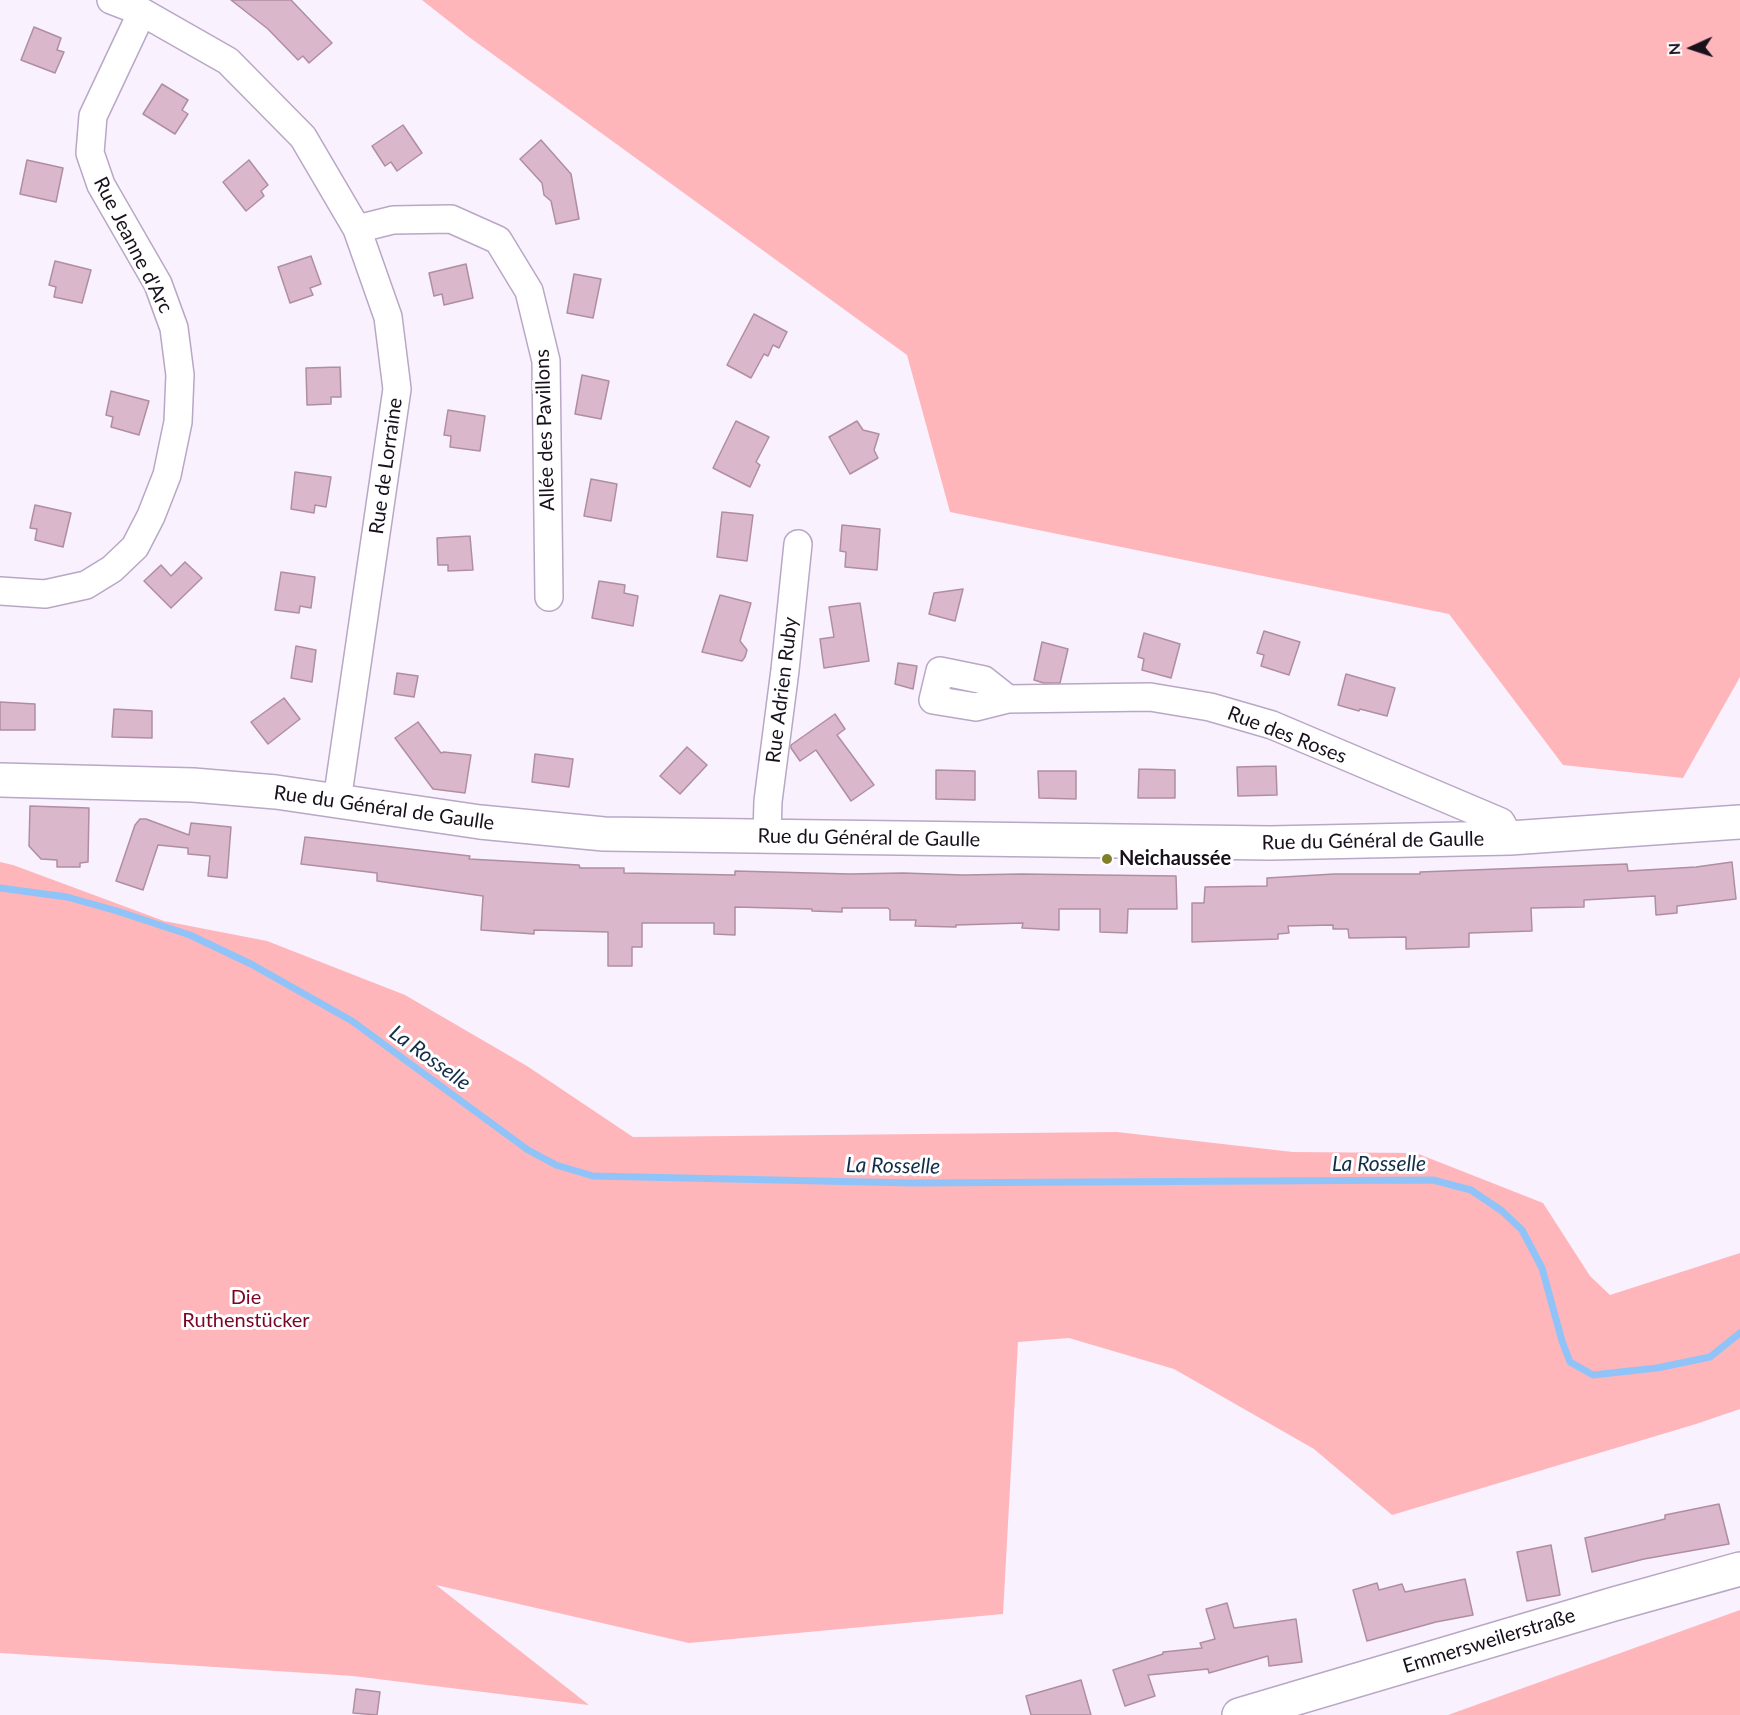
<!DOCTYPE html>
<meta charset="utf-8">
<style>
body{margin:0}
#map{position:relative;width:1740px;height:1715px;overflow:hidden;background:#f9f1fe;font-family:Lato,sans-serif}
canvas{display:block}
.north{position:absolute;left:1662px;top:18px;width:60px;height:60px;-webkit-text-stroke:4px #fff;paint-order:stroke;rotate:267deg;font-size:16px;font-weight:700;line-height:24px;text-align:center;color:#18111c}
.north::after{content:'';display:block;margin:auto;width:21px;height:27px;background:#18111c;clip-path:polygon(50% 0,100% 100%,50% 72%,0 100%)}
</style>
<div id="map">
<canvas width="1740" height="1715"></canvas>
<div class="north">N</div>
</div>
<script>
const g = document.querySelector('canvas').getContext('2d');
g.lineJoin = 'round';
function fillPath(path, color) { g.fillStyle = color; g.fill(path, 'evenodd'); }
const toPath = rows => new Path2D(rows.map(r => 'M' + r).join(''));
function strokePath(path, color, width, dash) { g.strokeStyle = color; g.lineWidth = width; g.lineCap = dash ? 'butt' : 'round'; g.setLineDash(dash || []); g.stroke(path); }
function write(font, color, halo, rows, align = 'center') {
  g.font = font + ' Lato,sans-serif'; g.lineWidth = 6; g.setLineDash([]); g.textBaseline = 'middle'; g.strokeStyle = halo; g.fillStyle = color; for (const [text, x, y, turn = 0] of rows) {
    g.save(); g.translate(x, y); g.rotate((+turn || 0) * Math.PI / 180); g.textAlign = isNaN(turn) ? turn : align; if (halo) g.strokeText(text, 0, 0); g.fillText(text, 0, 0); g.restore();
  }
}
fillPath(toPath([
 [422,0,1740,0,1740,677,1683,778,1563,765,1449,614,950,512,907,355,469,37],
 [0,862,13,865,164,921,267,941,405,995,527,1066,633,1137,1117,1132,1293,1152,1416,1153,1543,1203,1590,1276,1610,1295,1740,1253,1740,1409,1696,1424,1392,1515,1314,1449,1174,1369,1069,1338,1018,1342,1003,1614,689,1643,436,1585,589,1705,353,1676,0,1653],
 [1740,1610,1740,1715,1448,1715]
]), '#feb6bb');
strokePath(toPath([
 [0,888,67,897,117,911,190,935,251,964,352,1021,528,1150,556,1165,593,1176,912,1183,1433,1180,1471,1190,1502,1211,1522,1230,1542,1268,1562,1341,1570,1362,1593,1375,1657,1368,1710,1357,1740,1333]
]), '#90c4f8', 7);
const building = toPath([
 [231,0,291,0,332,43,309,63,303,56,298,60,268,29,231,0],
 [34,27,61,38,57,50,64,52,55,73,21,60,34,27],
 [162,84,188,100,182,110,188,114,175,134,143,114,162,84],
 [403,125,422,153,397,171,391,162,385,166,372,146,403,125],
 [541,140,571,174,579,219,556,224,551,201,544,195,542,183,520,159,541,140],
 [27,160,63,168,56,202,20,194,27,160],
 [249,160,268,185,261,191,264,196,246,211,223,182,249,160],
 [311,256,321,284,310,288,313,295,290,303,278,267,311,256],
 [55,261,91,270,82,303,54,297,56,287,49,285,55,261],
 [466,264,473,298,444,305,442,294,434,296,429,273,466,264],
 [574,274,601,279,593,318,567,313,574,274],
 [754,314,787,332,779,348,773,345,768,356,764,354,751,378,727,365,754,314],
 [340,367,341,397,331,397,331,404,307,405,306,368,340,367],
 [582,375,609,381,601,419,575,414,582,375],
 [111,391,149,401,139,435,111,427,113,417,106,415,111,391],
 [448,410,485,416,480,451,450,447,451,436,444,435,448,410],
 [736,421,769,437,756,462,760,465,750,487,713,468,736,421],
 [857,421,863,430,879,434,874,450,878,458,850,474,829,437,857,421],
 [295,472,331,477,326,507,315,505,314,513,291,509,295,472],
 [591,479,617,484,611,521,584,516,591,479],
 [35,505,71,513,63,547,35,540,37,529,30,528,35,505],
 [722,512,753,515,747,561,717,557,722,512],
 [842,525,880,529,877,570,845,567,846,552,840,551,842,525],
 [470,536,473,570,448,571,448,565,438,565,437,538,470,536],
 [185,562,202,578,171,608,144,581,161,565,171,576,185,562],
 [281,572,315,577,311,608,300,606,299,613,275,610,281,572],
 [599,581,625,585,624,593,638,596,633,626,592,618,599,581],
 [963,589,955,621,929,614,934,593,963,589],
 [720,595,751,603,740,641,747,650,745,657,742,661,702,652,720,595],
 [860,603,869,661,824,668,820,639,834,637,829,607,860,603],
 [1264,631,1300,642,1289,675,1261,666,1264,655,1257,653,1264,631],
 [1144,633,1180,644,1171,678,1142,670,1144,659,1138,657,1144,633],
 [1042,642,1068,649,1060,683,1044,683,1034,680,1042,642],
 [296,646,316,650,312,682,291,678,296,646],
 [898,663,917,666,913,689,895,684,898,663],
 [397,673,418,676,414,697,394,694,397,673],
 [1346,674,1395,688,1387,716,1360,709,1359,711,1338,705,1346,674],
 [284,698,300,719,268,744,251,722,284,698],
 [0,702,35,704,35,730,0,730,0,702],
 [114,709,152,711,152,738,112,737,114,709],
 [835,714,845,729,837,735,874,785,851,801,816,750,800,761,791,748,791,745,835,714],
 [418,722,441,753,444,752,471,755,465,793,433,789,395,738,418,722],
 [687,747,707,765,680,794,660,776,687,747],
 [535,754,573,759,569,787,532,782,535,754],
 [1276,766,1277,795,1238,796,1237,767,1276,766],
 [1139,769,1175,770,1175,798,1138,798,1139,769],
 [936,770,975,771,975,800,936,799,936,770],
 [1038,771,1076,771,1076,799,1039,798,1038,771],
 [30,806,89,808,88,862,80,863,80,867,57,867,57,860,41,859,29,846,30,806],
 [140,819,146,819,189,835,191,823,231,827,227,878,208,876,210,856,188,854,188,848,158,845,143,890,116,881,135,825,140,819],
 [305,837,470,856,469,859,579,865,580,868,624,868,624,873,735,875,735,871,850,874,903,873,963,875,1022,874,1176,876,1177,909,1128,909,1127,933,1100,932,1100,909,1059,909,1059,930,1022,928,1023,923,956,925,956,927,915,926,916,920,890,920,890,910,888,908,842,908,842,912,812,911,812,909,735,907,735,935,714,934,714,923,642,923,642,947,632,947,632,966,608,966,608,932,534,930,534,934,481,930,483,896,377,881,377,873,301,864,305,837],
 [1732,862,1736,899,1677,906,1677,913,1656,915,1655,896,1584,900,1584,907,1531,908,1532,931,1469,933,1469,947,1406,949,1406,937,1349,938,1348,929,1333,929,1333,925,1288,926,1289,933,1278,934,1278,939,1192,942,1192,903,1204,903,1205,887,1267,886,1267,878,1334,874,1420,874,1420,872,1627,864,1628,871,1696,867,1732,862],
 [1719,1504,1729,1544,1644,1559,1592,1572,1585,1538,1665,1519,1665,1515,1719,1504],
 [1551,1545,1560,1595,1527,1601,1517,1552,1551,1545],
 [1465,1579,1473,1615,1436,1622,1367,1641,1353,1590,1377,1583,1379,1590,1402,1584,1405,1592,1465,1579],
 [1227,1603,1234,1628,1296,1619,1302,1662,1269,1666,1268,1656,1209,1673,1208,1669,1148,1675,1155,1696,1125,1706,1113,1670,1163,1654,1163,1652,1202,1648,1200,1643,1215,1639,1206,1609,1227,1603],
 [1081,1680,1091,1715,1031,1715,1026,1696,1081,1680],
 [356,1689,380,1692,377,1715,353,1713,356,1689]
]);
fillPath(building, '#dab7ca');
strokePath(building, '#b08ea1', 1.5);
const minor = toPath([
 [111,0,142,12,228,61,303,137,357,229,388,317,397,389,337,801],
 [357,229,393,220,451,219,498,240,529,291,546,361,549,597],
 [0,591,45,594,86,585,112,569,135,547,151,516,167,475,178,422,180,375,174,328,158,284,101,185,90,153,93,116,142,12],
 [1008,699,984,680,940,671,933,700,976,707,1008,699,1150,697,1210,707,1272,725,1501,822,1510,838],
 [767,836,768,801,785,670,798,544]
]);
const major = toPath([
 [0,780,193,785,276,792,480,822,604,834,1270,843,1510,838,1740,822],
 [1239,1715,1614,1604,1740,1569]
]);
strokePath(minor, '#b9a7c6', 30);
strokePath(major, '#b9a7c6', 36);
strokePath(minor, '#fff', 27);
strokePath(major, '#fff', 33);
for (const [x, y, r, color] of [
 [1107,859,6,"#818029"]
]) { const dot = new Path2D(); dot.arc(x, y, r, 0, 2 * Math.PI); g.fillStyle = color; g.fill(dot); strokePath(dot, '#fff', 2); }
write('20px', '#18111c', '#fff', [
 ["Rue Jeanne d'Arc",133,245,63],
 ["Allée des Pavillons",545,430,-92],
 ["Rue de Lorraine",386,466,-82],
 ["Rue Adrien Ruby",782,690,-83],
 ["Rue des Roses",1287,735,21],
 ["Rue du Général de Gaulle",384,808,8],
 ["Rue du Général de Gaulle",869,838,1],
 ["Rue du Général de Gaulle",1373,841,-1],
 ["Emmersweilerstraße",1489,1641,-17]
]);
write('bold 20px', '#18111c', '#fff', [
 ["Neichaussée",1119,859]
], 'left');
write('20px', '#7b0527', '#fff', [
 ["Die",246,1298],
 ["Ruthenstücker",246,1321]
]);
write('italic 21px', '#112d47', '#fff', [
 ["La Rosselle",430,1058,36],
 ["La Rosselle",1379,1164],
 ["La Rosselle",893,1166,1]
]);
</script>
